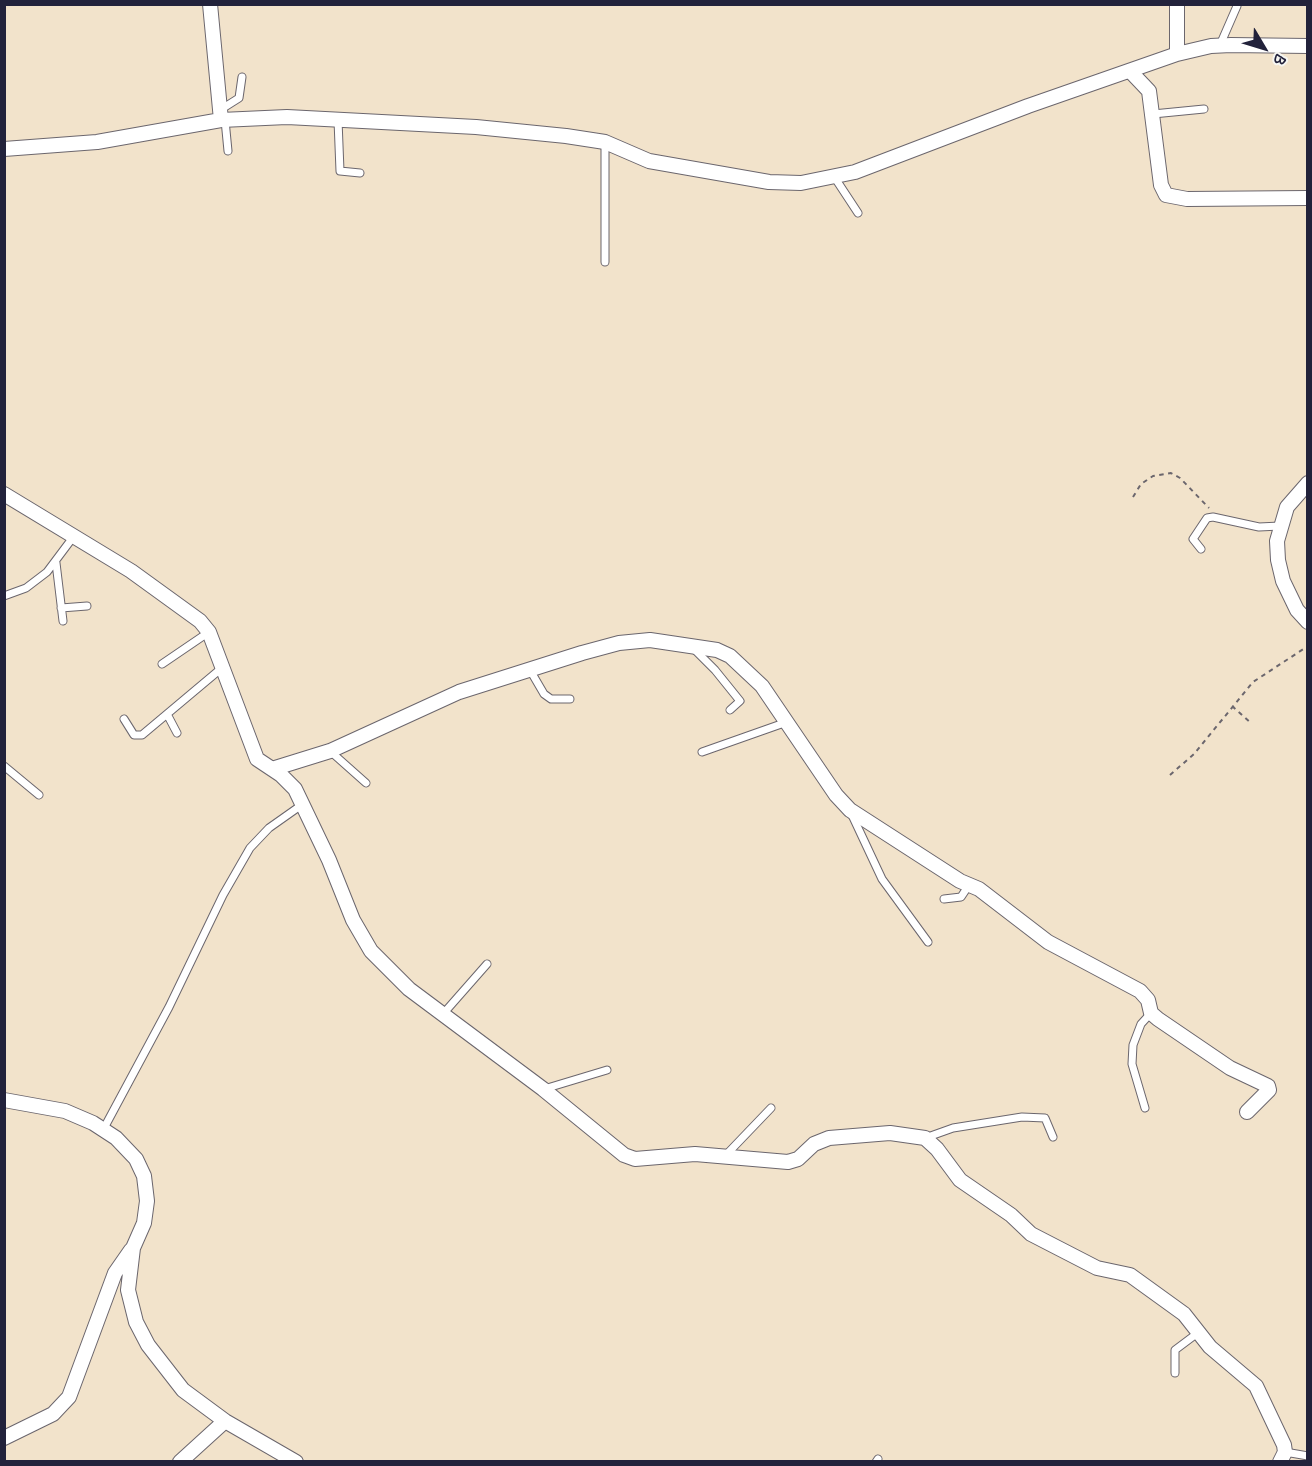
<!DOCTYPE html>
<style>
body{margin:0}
#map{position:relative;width:1312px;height:1466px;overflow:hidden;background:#f2e3cb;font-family:Mynerve,sans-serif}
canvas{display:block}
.frame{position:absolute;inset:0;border:6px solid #22223b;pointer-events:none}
.north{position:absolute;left:1234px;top:18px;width:60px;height:60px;-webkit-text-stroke:4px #f6f6f2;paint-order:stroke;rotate:128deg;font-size:16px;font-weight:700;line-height:24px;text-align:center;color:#22223b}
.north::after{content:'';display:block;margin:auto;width:21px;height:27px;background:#22223b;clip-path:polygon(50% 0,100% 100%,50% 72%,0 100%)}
</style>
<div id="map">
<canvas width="1312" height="1466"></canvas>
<div class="frame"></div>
<div class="north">B</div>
</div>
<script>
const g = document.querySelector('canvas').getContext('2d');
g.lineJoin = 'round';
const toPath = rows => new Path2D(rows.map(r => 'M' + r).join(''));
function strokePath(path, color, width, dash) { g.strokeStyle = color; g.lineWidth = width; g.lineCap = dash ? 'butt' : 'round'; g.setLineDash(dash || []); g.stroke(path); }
const lane = toPath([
 [1220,45,1237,6],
 [220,110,239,98,242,77],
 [1153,114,1204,109],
 [225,120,228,151],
 [338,120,340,171,360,173],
 [605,142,605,262],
 [835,178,858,213],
 [1201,549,1193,539,1207,518,1213,517,1259,527,1280,526],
 [56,563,63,621],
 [4,596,26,588,47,572,74,536],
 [61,608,87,606],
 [694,649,715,670,740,701,730,710],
 [162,664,209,632],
 [530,670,544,694,551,699,570,699],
 [167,714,177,733],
 [124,719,134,735,142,735,223,667],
 [330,751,366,783],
 [702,752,787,722],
 [4,766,39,795],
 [852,815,882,879,928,942],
 [944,899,961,897,969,885],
 [443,1014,487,964],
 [544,1089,607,1070],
 [1145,1108,1132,1064,1133,1045,1141,1024,1151,1013],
 [103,1130,169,1007,223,895,250,848,269,828,303,804],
 [925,1138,953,1128,1022,1117,1045,1118,1053,1137],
 [725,1156,771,1108],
 [1175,1373,1175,1350,1199,1332],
 [1285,1452,1308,1456],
 [876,1462,878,1459]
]);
const street = toPath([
 [210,4,221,120],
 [1177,54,1177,4],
 [1130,71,1149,91,1161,185,1166,195,1187,199,1308,198],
 [4,149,97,142,221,120,287,117,476,127,566,136,605,142,649,161,769,182,801,183,855,172,1028,106,1177,54,1211,46,1231,45,1308,46],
 [1308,483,1287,507,1277,541,1278,560,1283,581,1297,610,1308,622],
 [4,494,131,571,200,621,209,632,257,759,281,775,295,789,329,860,353,920,371,951,409,989,543,1089,624,1155,635,1159,695,1154,788,1162,798,1159,814,1144,829,1138,890,1133,925,1138,937,1149,960,1180,1011,1215,1031,1234,1097,1268,1130,1275,1184,1314,1210,1347,1256,1386,1284,1445,1285,1452,1280,1462],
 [272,769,330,751,459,692,582,653,619,643,650,640,717,650,730,656,762,686,836,795,850,810,960,881,979,889,1048,942,1140,991,1148,1000,1151,1013,1158,1019,1230,1068,1268,1086,1269,1090,1247,1112],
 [4,1100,65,1111,93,1123,116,1138,136,1159,144,1176,147,1201,144,1223,133,1248,128,1290,136,1322,148,1345,183,1390,225,1421,296,1462],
 [4,1438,53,1414,69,1397,115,1273,131,1250],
 [180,1462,225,1421]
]);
strokePath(lane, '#6b666d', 9);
strokePath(street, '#6b666d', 16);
strokePath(toPath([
 [1133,497,1141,484,1153,476,1171,473,1180,478,1209,508],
 [1232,706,1252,724],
 [1170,775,1194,754,1253,682,1308,646]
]), '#6b666d', 2, [4.5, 4.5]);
strokePath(lane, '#fff', 7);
strokePath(street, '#fff', 14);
</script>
